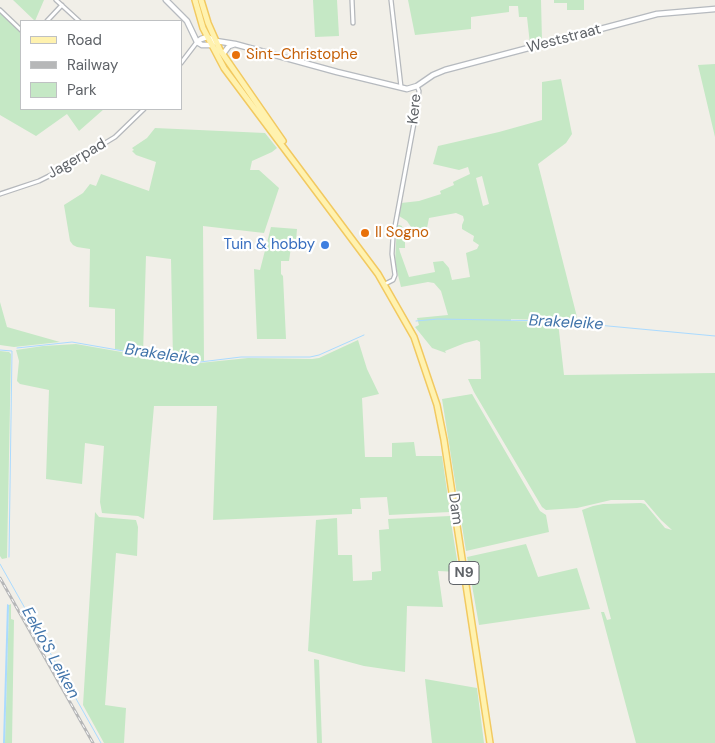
<!DOCTYPE html>
<style>
body{margin:0}
#map{position:relative;width:715px;height:743px;overflow:hidden;background:#f1efe8;font-family:"DM Sans",sans-serif}
canvas{display:block}
.legend{position:absolute;left:20px;top:20px;width:162px;height:90px;box-sizing:border-box;background:#fff;border:1px solid #bfc1c3;margin:0;padding:6px 9px;list-style:none;font-size:15px;color:#5f6368}
.legend li{display:flex;align-items:center;gap:10px;height:25px}
.legend b{width:25px;border:1px solid #bfc1c3}
</style>
<div id="map">
<canvas width="715" height="743"></canvas>
<ul class="legend">
<li><b style="height:6px;background:#fff2af"></b>Road</li>
<li><b style="height:6px;background:#b6b7b8"></b>Railway</li>
<li><b style="height:14px;background:#c5e8c5"></b>Park</li>
</ul>
</div>
<script>
const g = document.querySelector('canvas').getContext('2d');
g.lineJoin = 'round';
function fillPath(path, color) { g.fillStyle = color; g.fill(path, 'evenodd'); }
const toPath = rows => new Path2D(rows.map(r => 'M' + r).join(''));
function strokePath(path, color, width, dash) { g.strokeStyle = color; g.lineWidth = width; g.lineCap = dash ? 'butt' : 'round'; g.setLineDash(dash || []); g.stroke(path); }
function write(font, color, halo, rows, align = 'center') {
  g.font = font + ' "DM Sans",sans-serif'; g.lineWidth = 4.5; g.setLineDash([]); g.textBaseline = 'middle'; g.strokeStyle = halo; g.fillStyle = color; for (const [text, x, y, turn = 0] of rows) {
    g.save(); g.translate(x, y); g.rotate((+turn || 0) * Math.PI / 180); g.textAlign = isNaN(turn) ? turn : align; if (halo) g.strokeText(text, 0, 0); g.fillText(text, 0, 0); g.restore();
  }
}
fillPath(toPath([
 [13,0,44,0,35,21],
 [313,0,337,0,339,36,315,37],
 [408,0,541,0,542,41,530,44,527,17,519,17,518,6,509,6,509,12,471,17,471,29,415,35],
 [554,0,584,0,584,10,567,10,567,3,554,3],
 [0,12,21,33,21,109,104,109,79,131,67,114,36,136,0,115],
 [715,64,715,137,698,65],
 [561,79,572,134,566,143,538,164,578,321,511,319,511,321,558,322,564,375,715,373,715,743,636,743,601,612,604,612,607,620,611,619,582,510,593,506,603,504,641,503,645,504,665,528,672,530,661,520,644,500,611,500,577,508,546,510,542,507,474,392,468,379,481,379,480,342,477,340,465,343,445,351,446,353,432,348,415,327,419,325,417,318,448,315,441,291,434,283,428,282,401,287,395,263,397,225,399,225,402,226,405,239,405,248,399,248,400,252,409,277,435,272,433,262,443,261,449,268,452,280,470,277,466,253,477,249,479,245,473,241,474,236,462,229,462,225,464,220,463,216,456,213,429,218,427,228,419,230,411,227,407,221,399,216,401,203,419,201,441,194,440,191,454,185,453,182,470,174,468,167,459,170,433,164,438,146,499,132,542,120,542,82],
 [482,176,489,204,483,206,476,178],
 [155,128,265,133,277,148,272,152,252,161,250,170,259,170,279,188,264,233,203,226,204,361,173,359,171,259,146,256,143,354,115,349,115,309,89,307,90,249,77,247,73,245,70,241,64,205,83,193,90,184,96,186,101,174,149,191,156,162,136,155,132,151,134,150,132,148,147,138],
 [271,227,297,229,296,241,289,241,289,247,291,247,289,261,281,261,281,274,283,276,286,339,257,339,254,269,260,270],
 [0,302,7,327,60,342,14,347,0,345],
 [358,340,367,369,379,394,362,398,365,457,392,457,392,443,414,442,416,456,442,456,450,512,389,515,387,497,360,498,361,509,352,509,352,514,213,520,217,406,154,406,144,519,138,516,102,513,100,502,104,446,85,443,82,484,46,479,49,390,20,384,17,381,19,361,16,350,43,346,76,344,190,364,248,358,312,359,319,358],
 [0,351,9,352,11,354,7,558,2,559,0,556],
 [472,394,540,511,546,515,549,532,466,551,442,399],
 [95,512,99,517,136,520,138,527,137,556,116,553,105,705,126,708,124,743,104,743,83,705],
 [450,516,459,572,438,571,443,607,407,606,405,672,364,666,308,651,316,520,337,518,338,555,352,555,353,581,372,580,372,572,381,571,379,530,389,529,388,519],
 [526,544,538,577,577,568,590,609,479,625,467,557],
 [11,604,11,619,14,620,12,743,5,743,9,605],
 [314,659,319,660,322,743,317,743],
 [425,679,477,688,484,743,432,743]
]), '#c5e8c5');
fillPath(toPath([
 [7,604,9,605,5,743,3,743]
]), '#aadaff');
strokePath(toPath([
 [416,321,438,319,555,321,715,336],
 [17,348,72,342,175,360,200,362,241,357,310,357,319,355,364,335],
 [0,350,12,351,9,557],
 [0,564,101,743]
]), '#aadaff', 1);
const street = toPath([
 [56,0,79,21],
 [352,0,353,23],
 [391,0,401,87],
 [0,10,21,30],
 [47,21,62,5],
 [181,63,197,42],
 [0,194,39,181,59,171,115,137,144,109],
 [385,284,393,280,395,275,392,254,393,237,417,107,419,91,417,86]
]);
const secondary = toPath([
 [166,0,187,21,197,42,202,45,211,45,213,43],
 [197,42,201,39,207,37,216,41,235,44,337,72,407,89,417,86,433,75,445,70,642,18,657,14,715,9],
 [223,54,229,46,235,44]
]);
const primary = toPath([
 [195,0,203,28,224,68,378,274,414,337,437,405,444,440,490,743],
 [201,0,208,23,220,50,283,141]
]);
strokePath(street, '#b5b8bc', 5.5);
strokePath(secondary, '#b6babf', 7);
strokePath(primary, '#f2c960', 8);
strokePath(street, '#fff', 3);
strokePath(secondary, '#fff', 4.5);
strokePath(primary, '#fff2af', 5);
const rail = toPath([
 [0,578,93,743]
]);
strokePath(rail, '#b6b7b8', 3);
strokePath(rail, '#fff', 1, [4]);
for (const [x, y, r, color] of [
 [236,55,5,"#e8710a"],
 [365,233,5,"#e8710a"],
 [325,245,5,"#3f7fe0"]
]) { const dot = new Path2D(); dot.arc(x, y, r, 0, 2 * Math.PI); g.fillStyle = color; g.fill(dot); strokePath(dot, '#fff', 2); }
for (const [x, y, w] of [
 [464,573,30]
]) { const box = new Path2D(); box.roundRect(x - w / 2, y - 11.5, w, 23, 4); g.fillStyle = '#fff'; g.fill(box); strokePath(box, '#5f6368', 1); }
write('bold 14px', '#5f6368', null, [
 ["N9",464,573]
]);
write('15px', '#5f6368', '#fff', [
 ["Weststraat",564,39,-15],
 ["Kere",415,109,-84],
 ["Jagerpad",77,159,-30],
 ["Dam",455,509,82]
]);
write('15px', '#c56008', '#fff', [
 ["Sint-Christophe",246,55],
 ["Il Sogno",375,233]
], 'left');
write('15px', '#366cbe', '#fff', [
 ["Tuin & hobby",315,245]
], 'right');
write('italic 16px', '#4174aa', '#fff', [
 ["Brakeleike",566,323,3],
 ["Brakeleike",162,355,8],
 ["Eeklo'S Leiken",50,653,61]
]);
</script>
